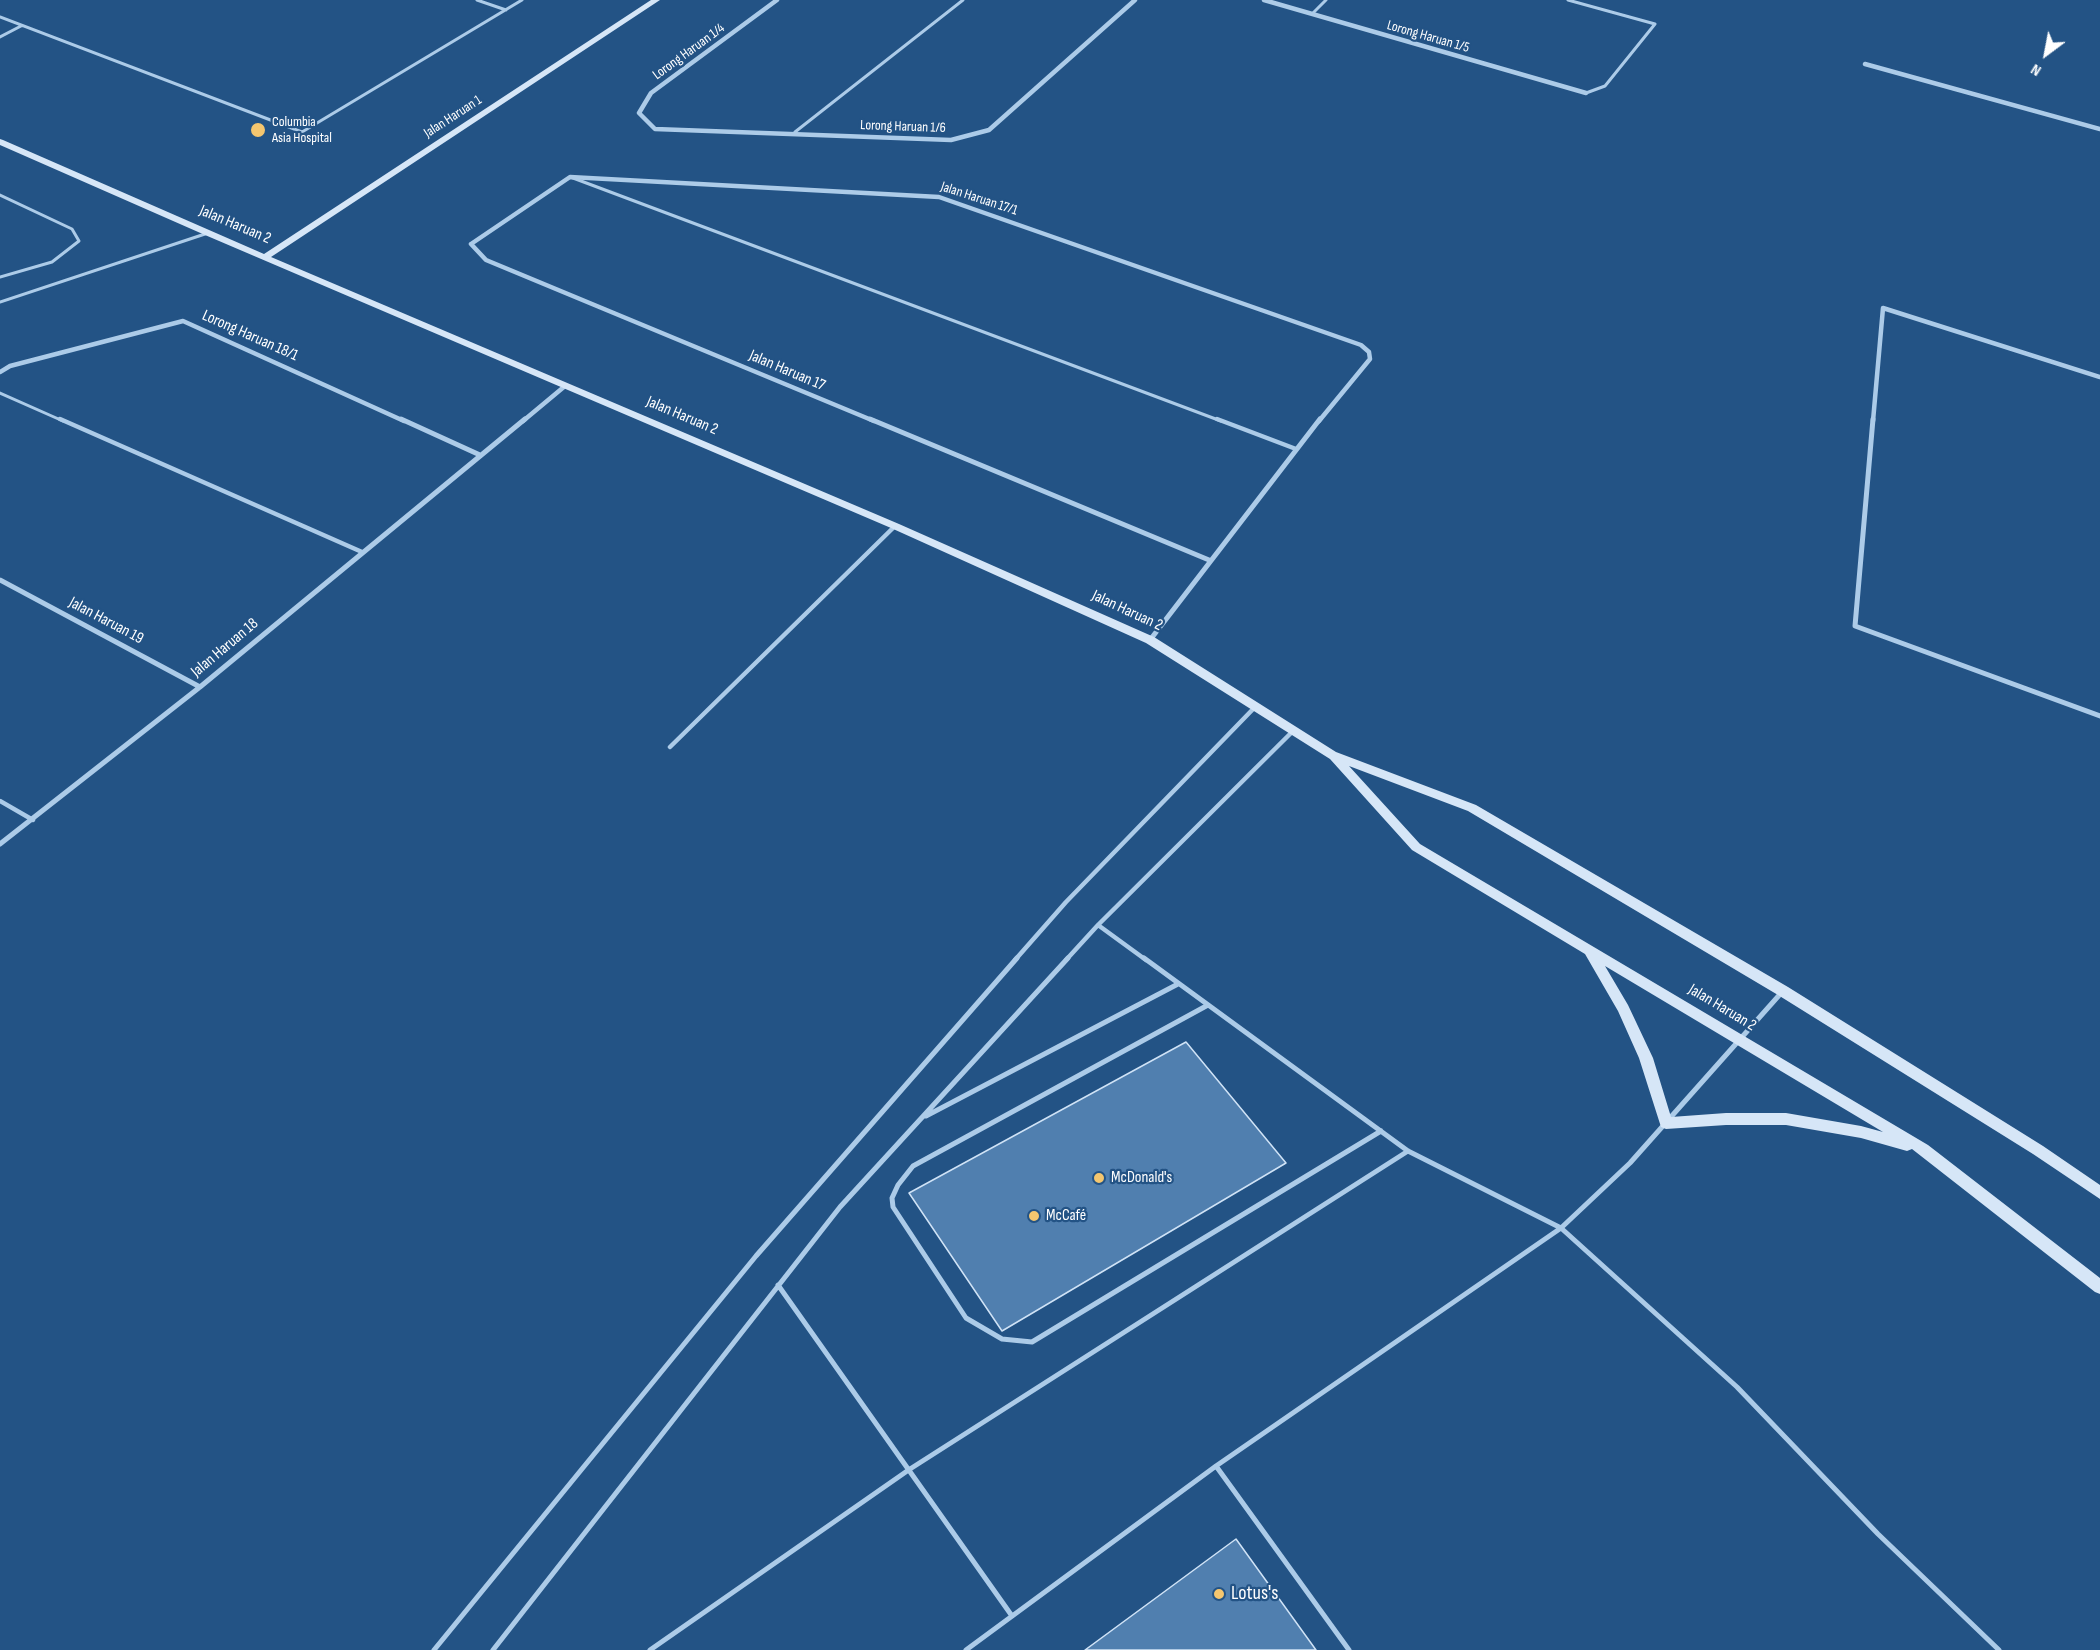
<!DOCTYPE html>
<meta charset="utf-8">
<style>
body{margin:0}
#map{position:relative;width:2100px;height:1650px;overflow:hidden;background:#235385;font-family:"Sofia Sans Condensed",sans-serif}
canvas{display:block}
.north{position:absolute;left:2016px;top:24px;width:60px;height:60px;-webkit-text-stroke:4px #235385;paint-order:stroke;rotate:212deg;font-size:16px;font-weight:700;line-height:24px;text-align:center;color:#fff}
.north::after{content:'';display:block;margin:auto;width:21px;height:27px;background:#fff;clip-path:polygon(50% 0,100% 100%,50% 72%,0 100%)}
</style>
<div id="map">
<canvas width="2100" height="1650"></canvas>
<div class="north">N</div>
</div>
<script>
const g = document.querySelector('canvas').getContext('2d');
g.lineJoin = 'round';
function fillPath(path, color) { g.fillStyle = color; g.fill(path, 'evenodd'); }
const toPath = rows => new Path2D(rows.map(r => 'M' + r).join(''));
function strokePath(path, color, width, dash) { g.strokeStyle = color; g.lineWidth = width; g.lineCap = dash ? 'butt' : 'round'; g.setLineDash(dash || []); g.stroke(path); }
function write(font, color, halo, rows, align = 'center') {
  g.font = font + ' "Sofia Sans Condensed",sans-serif'; g.lineWidth = 4.5; g.setLineDash([]); g.textBaseline = 'middle'; g.strokeStyle = halo; g.fillStyle = color; for (const [text, x, y, turn = 0] of rows) {
    g.save(); g.translate(x, y); g.rotate((+turn || 0) * Math.PI / 180); g.textAlign = isNaN(turn) ? turn : align; if (halo) g.strokeText(text, 0, 0); g.fillText(text, 0, 0); g.restore();
  }
}
const building = toPath([
 [1186,1042,1286,1163,1002,1331,909,1193,1186,1042],
 [1236,1539,1316,1650,1085,1650,1236,1539]
]);
fillPath(building, '#507faf');
strokePath(building, '#d0e3f6', 1.5);
strokePath(toPath([
 [477,0,506,10],
 [1568,0,1655,24,1605,86,1586,93],
 [1312,14,1326,0],
 [0,17,302,132,522,0],
 [0,37,21,26],
 [795,132,963,0],
 [573,178,1221,421],
 [0,195,72,229,79,241,52,262,0,277],
 [0,302,208,233],
 [0,393,63,421]
]), '#accbe8', 3);
strokePath(toPath([
 [60,419,362,552],
 [1217,419,1296,449],
 [670,747,895,526],
 [0,801,33,820],
 [1098,925,1146,960],
 [1015,960,1066,902,1256,706],
 [1066,960,1098,925,1294,730]
]), '#accbe8', 4.5);
strokePath(toPath([
 [1144,958,1408,1151,1561,1228,1737,1387,1878,1534,1999,1650],
 [1208,1005,913,1166,898,1185,892,1198,893,1207,966,1318,1002,1339,1032,1342,1381,1131],
 [926,1116,1178,984],
 [778,1285,1012,1616],
 [1216,1466,1349,1650],
 [434,1650,756,1256,1017,958],
 [493,1650,840,1207,1068,958],
 [650,1650,910,1469,1408,1151],
 [966,1650,1216,1466,1561,1228,1630,1163,1782,992]
]), '#accbe8', 5);
strokePath(toPath([
 [777,0,651,93,639,113,655,129,951,140,989,130,1135,0],
 [1264,0,1586,93],
 [1865,64,2100,129],
 [0,372,10,366,183,321,404,421],
 [523,421,565,386],
 [874,421,486,260,471,244,570,177,939,197,1361,345,1369,352,1370,359,1319,421],
 [1873,421,1883,308,2100,377]
]), '#accbe8', 4.5);
strokePath(toPath([
 [401,419,480,455],
 [870,419,1209,560],
 [1873,419,1855,626,2100,716],
 [0,580,200,687],
 [1150,640,1320,419],
 [0,844,200,687,525,419]
]), '#accbe8', 5);
fillPath(toPath([
 [651,0,660,0,271,257,899,524,1154,637,1336,752,1476,805,1788,987,2043,1146,2100,1185,2100,1199,2033,1154,1778,995,1468,811,1349,766,1420,844,1928,1145,2100,1278,2100,1294,2095,1292,1912,1149,1907,1151,1861,1138,1786,1125,1726,1125,1666,1129,1661,1127,1639,1058,1618,1011,1585,954,1412,850,1330,759,1146,643,891,528,205,235,0,145,0,139,3,140,264,254,651,0],
 [1605,966,1883,1132,1861,1126,1786,1113,1726,1113,1671,1117,1653,1058,1628,1005,1605,966]
]), '#d6e6f7');
for (const [x, y, r, color] of [
 [258,130,8,"#f4c66f"],
 [1099,1178,6,"#f4c66f"],
 [1034,1216,6,"#f4c66f"],
 [1219,1594,6,"#f4c66f"]
]) { const dot = new Path2D(); dot.arc(x, y, r, 0, 2 * Math.PI); g.fillStyle = color; g.fill(dot); strokePath(dot, '#235385', 2); }
write('14px', '#fff', '#235385', [
 ["Lorong Haruan 1/5",1428,37,16],
 ["Lorong Haruan 1/4",689,52,-36],
 ["Jalan Haruan 1",453,117,-33],
 ["Lorong Haruan 1/6",903,127,2],
 ["Jalan Haruan 17/1",979,199,18]
]);
write('14px', '#fff', '#235385', [
 ["Columbia",272,122],
 ["Asia Hospital",272,138]
], 'left');
write('16px', '#fff', '#235385', [
 ["Jalan Haruan 2",235,225,23],
 ["Lorong Haruan 18/1",250,336,24],
 ["Jalan Haruan 17",787,371,23],
 ["Jalan Haruan 2",682,416,23],
 ["Jalan Haruan 2",1127,611,25],
 ["Jalan Haruan 19",106,621,28],
 ["Jalan Haruan 18",225,648,-40],
 ["Jalan Haruan 2",1722,1008,31]
]);
write('16px', '#fff', '#235385', [
 ["McDonald's",1111,1178],
 ["McCafé",1046,1216]
], 'left');
write('20px', '#fff', '#235385', [
 ["Lotus's",1231,1594]
], 'left');
</script>
